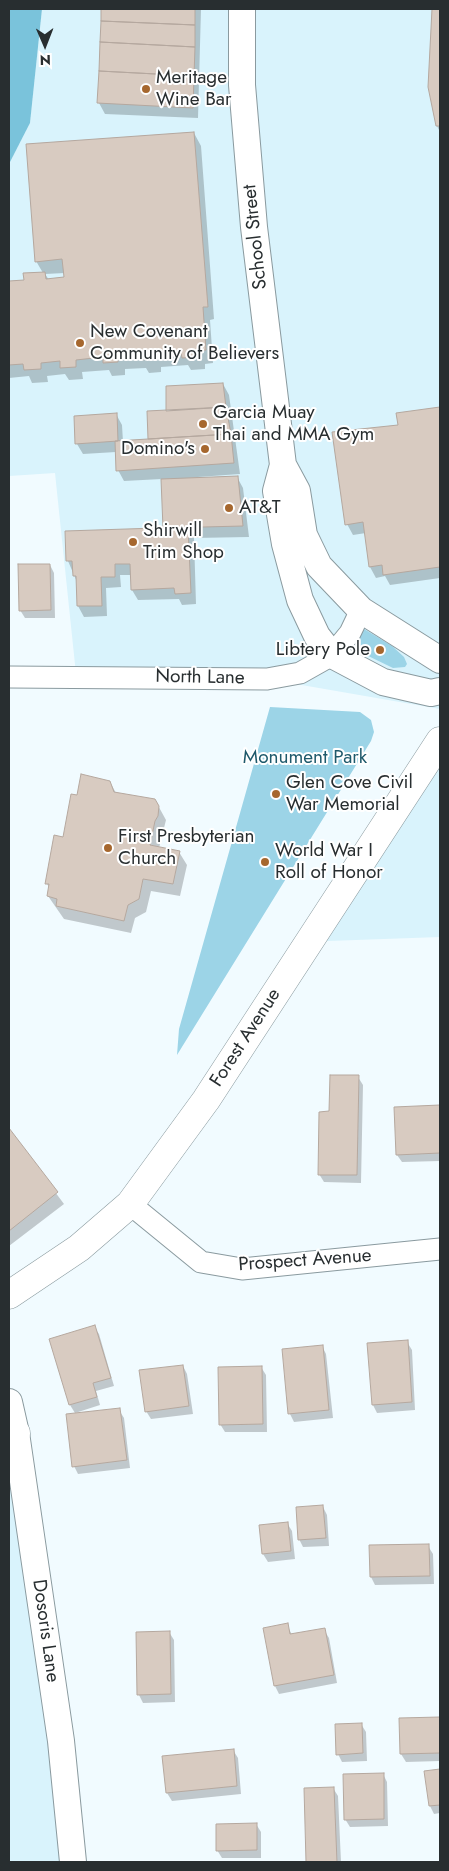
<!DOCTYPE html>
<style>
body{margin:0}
#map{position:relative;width:449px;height:1871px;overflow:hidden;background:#f1fbff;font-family:Jost,sans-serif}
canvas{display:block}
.frame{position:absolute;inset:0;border:10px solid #282e30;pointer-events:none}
.north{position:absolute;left:20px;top:20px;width:50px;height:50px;-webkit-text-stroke:4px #fff;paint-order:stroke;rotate:179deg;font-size:14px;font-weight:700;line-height:20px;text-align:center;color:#282e30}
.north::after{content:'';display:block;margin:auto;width:18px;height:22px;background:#282e30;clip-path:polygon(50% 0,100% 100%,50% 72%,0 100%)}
</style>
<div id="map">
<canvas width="449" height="1871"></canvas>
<div class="frame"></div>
<div class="north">N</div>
</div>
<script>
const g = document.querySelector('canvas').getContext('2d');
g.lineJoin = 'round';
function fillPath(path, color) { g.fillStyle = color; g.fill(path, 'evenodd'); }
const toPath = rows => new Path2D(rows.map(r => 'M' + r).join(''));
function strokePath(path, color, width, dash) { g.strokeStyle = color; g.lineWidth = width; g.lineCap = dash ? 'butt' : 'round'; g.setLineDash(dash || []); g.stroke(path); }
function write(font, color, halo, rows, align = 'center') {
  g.font = font + ' Jost,sans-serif'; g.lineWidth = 4; g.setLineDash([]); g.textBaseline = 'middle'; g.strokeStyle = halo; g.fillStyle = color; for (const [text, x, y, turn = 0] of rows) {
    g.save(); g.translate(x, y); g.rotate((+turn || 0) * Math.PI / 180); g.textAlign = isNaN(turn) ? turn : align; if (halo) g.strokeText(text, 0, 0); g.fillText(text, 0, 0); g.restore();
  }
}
fillPath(toPath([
 [42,9,440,9,440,709,267,679,76,674,55,473,9,476,9,164,30,123],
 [440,729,440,937,300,942],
 [9,1429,73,1862,9,1862]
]), '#d9f3fc');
fillPath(toPath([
 [356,627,364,629,392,646,404,657,407,664,405,667,393,668,362,653,349,640],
 [270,707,360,712,371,720,374,732,371,741,177,1055,179,1029]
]), '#9cd4e7');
fillPath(toPath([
 [9,9,42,9,30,123,9,164]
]), '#7ac3db');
fillPath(toPath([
 [103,9,201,9,198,118,105,114,99,103],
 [433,9,440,9,440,132,437,126,430,87],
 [194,133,201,146,214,319,210,320,213,363,205,364,205,369,191,370,188,365,161,367,161,372,149,373,146,368,125,369,125,375,112,376,109,370,82,372,83,379,69,380,65,374,47,376,48,382,32,383,29,376,9,378,9,282,25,281,43,273,36,261],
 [65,273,65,279,49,280,45,274],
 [223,384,229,395,240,474,198,477,198,479,237,477,243,488,249,537,194,538,196,604,182,605,179,599,138,600,132,590,132,575,120,575,121,587,106,588,107,616,84,617,78,606,77,582,68,561,164,529,162,479,124,481,118,470,116,452,83,454,77,444,116,414,122,425,123,442,149,441,148,413,167,412],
 [440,408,440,578,390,585,385,576,376,578,370,567,366,533,353,535,347,524,399,426,397,414],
 [50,565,54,573,55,618,25,618,20,610],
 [110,782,116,793,155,800,166,820,159,848,179,852,187,865,180,896,151,891,146,912,135,918,131,933,64,919,48,896,50,889,47,884,78,796],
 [358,1077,363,1085,361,1183,324,1182,319,1174,330,1113],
 [440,1106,440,1161,402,1162,397,1155,396,1108],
 [9,1130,64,1204,9,1246],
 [94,1327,99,1334,114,1386,96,1391,100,1405,75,1413,70,1405,51,1340],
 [407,1342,412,1350,415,1410,377,1413,373,1405],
 [322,1346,326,1354,333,1418,294,1422,290,1414,283,1351],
 [183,1366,187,1374,193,1414,151,1419,146,1411],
 [261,1367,266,1375,267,1432,225,1432,220,1424],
 [119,1410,124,1418,130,1468,78,1474,74,1466],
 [323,1507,327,1515,329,1546,303,1547,299,1539],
 [287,1523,292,1531,295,1559,268,1562,263,1554],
 [428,1546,433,1554,434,1584,375,1585,371,1577],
 [287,1625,292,1635,324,1630,329,1638,337,1683,279,1694,275,1686],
 [169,1632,174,1640,175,1702,143,1703,139,1695],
 [440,1718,440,1761,406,1762,401,1754,401,1719],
 [361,1724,366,1732,367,1761,342,1762,338,1754],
 [233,1750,238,1758,241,1794,172,1801,167,1793],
 [440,1771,440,1813,434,1814,430,1806,426,1772],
 [383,1774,387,1782,388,1826,350,1827,345,1819],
 [333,1788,338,1796,341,1862,308,1862,305,1789],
 [256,1824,261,1832,261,1858,222,1858,217,1850]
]), '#0003');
const building = toPath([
 [101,9,195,9,195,25,101,21,101,9],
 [432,9,440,9,440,126,436,126,428,87,432,9],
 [101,21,195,25,195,47,100,42,101,21],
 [100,42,195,47,194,76,99,71,100,42],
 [99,71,194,76,193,108,97,103,99,71],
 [194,132,208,307,203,307,206,350,198,351,198,357,182,358,181,352,154,354,154,359,140,360,140,355,118,357,118,362,103,363,103,357,76,360,76,367,60,368,60,361,41,363,41,369,24,370,23,364,9,365,9,281,24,280,23,273,45,272,46,279,64,277,62,259,35,262,26,144,194,132],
 [223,383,226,407,166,411,166,386,223,383],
 [226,407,231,434,148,439,147,411,226,407],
 [440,407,440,567,383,575,382,565,369,567,363,522,345,525,332,432,398,425,396,413,440,407],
 [117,413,118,441,75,444,74,416,117,413],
 [231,434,234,463,116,471,115,441,231,434],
 [238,476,243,526,163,528,161,479,238,476],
 [188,527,191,593,175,594,174,588,131,590,130,564,115,564,115,577,101,577,102,606,77,606,76,576,73,576,72,561,66,561,65,531,188,527],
 [18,564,50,564,51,610,19,611,18,564],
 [81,774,110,781,114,792,155,799,159,806,158,816,155,821,150,845,180,851,173,884,143,879,139,899,128,905,124,921,56,906,57,899,47,896,49,884,45,884,54,835,63,837,71,794,77,795,81,774],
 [330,1075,359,1075,357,1175,318,1175,319,1112,329,1111,330,1075],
 [440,1105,440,1153,396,1155,394,1107,440,1105],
 [9,1128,58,1192,9,1231,9,1128],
 [95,1325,111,1378,93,1383,97,1397,69,1405,49,1339,95,1325],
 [408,1340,412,1402,372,1405,367,1343,408,1340],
 [323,1345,329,1410,288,1414,282,1349,323,1345],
 [183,1365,189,1406,145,1412,139,1370,183,1365],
 [262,1366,263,1424,219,1425,218,1367,262,1366],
 [120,1408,127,1460,72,1467,66,1414,120,1408],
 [323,1505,326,1538,298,1540,296,1507,323,1505],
 [288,1522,291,1551,262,1554,259,1525,288,1522],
 [429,1544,430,1576,370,1577,369,1545,429,1544],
 [288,1623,290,1634,325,1628,334,1675,274,1686,263,1628,288,1623],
 [170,1631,171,1694,137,1695,136,1632,170,1631],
 [440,1717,440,1753,400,1754,399,1718,440,1717],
 [362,1723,363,1753,336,1755,335,1724,362,1723],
 [234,1749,237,1786,166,1793,162,1756,234,1749],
 [440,1769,440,1805,429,1806,424,1771,440,1769],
 [384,1773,384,1819,344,1820,343,1774,384,1773],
 [334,1787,337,1862,306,1862,304,1788,334,1787],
 [257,1823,257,1850,216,1851,216,1824,257,1823]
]);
fillPath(building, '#d8cbc1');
strokePath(building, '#b5a89f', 1);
const minor = toPath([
 [9,677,267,679,300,673,332,655,350,633,361,610],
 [130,1204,201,1262,242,1269,440,1249]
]);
const tertiary = toPath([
 [242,9,242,85,254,227,283,465,297,491,304,535,319,566,361,610,440,660],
 [283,465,276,491,285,544,300,600,317,636,332,655,383,682,431,693,440,691],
 [9,1402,16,1433,61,1741,73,1862]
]);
const secondary = toPath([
 [9,1295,79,1248,130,1204,206,1100,440,741],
 [9,1425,16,1433]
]);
strokePath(minor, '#8a9a9f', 23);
strokePath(tertiary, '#8a9a9f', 28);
strokePath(secondary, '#8a9a9f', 29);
strokePath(minor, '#fff', 21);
strokePath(tertiary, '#fff', 26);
strokePath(secondary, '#fff', 28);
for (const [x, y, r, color] of [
 [146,89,5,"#a6672e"],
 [80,343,5,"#a6672e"],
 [203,424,5,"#a6672e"],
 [205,449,5,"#a6672e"],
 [229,508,5,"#a6672e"],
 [133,542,5,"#a6672e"],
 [380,650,5,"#a6672e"],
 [276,794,5,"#a6672e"],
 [108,848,5,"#a6672e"],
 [265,862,5,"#a6672e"]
]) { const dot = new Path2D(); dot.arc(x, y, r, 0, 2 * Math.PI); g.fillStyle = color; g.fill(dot); strokePath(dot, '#fff', 2); }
write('19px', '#282e30', '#fff', [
 ["Meritage",156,78],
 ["Wine Bar",156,100],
 ["New Covenant",90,332],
 ["Community of Believers",90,354],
 ["Garcia Muay",213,413],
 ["Thai and MMA Gym",213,435],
 ["Domino's",195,449,"right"],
 ["AT&T",239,508],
 ["Shirwill",143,531],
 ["Trim Shop",143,553],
 ["Libtery Pole",370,650,"right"],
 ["Glen Cove Civil",286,783],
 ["War Memorial",286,805],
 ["First Presbyterian",118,837],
 ["Church",118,859],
 ["World War I",275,851],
 ["Roll of Honor",275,873]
], 'left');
write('19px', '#282e30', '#fff', [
 ["School Street",256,237,-96],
 ["North Lane",200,678,1],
 ["Forest Avenue",246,1038,-57],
 ["Prospect Avenue",305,1261,-4],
 ["Dosoris Lane",45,1631,82]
]);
write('19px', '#1e596b', '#fff', [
 ["Monument Park",305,758]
]);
</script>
